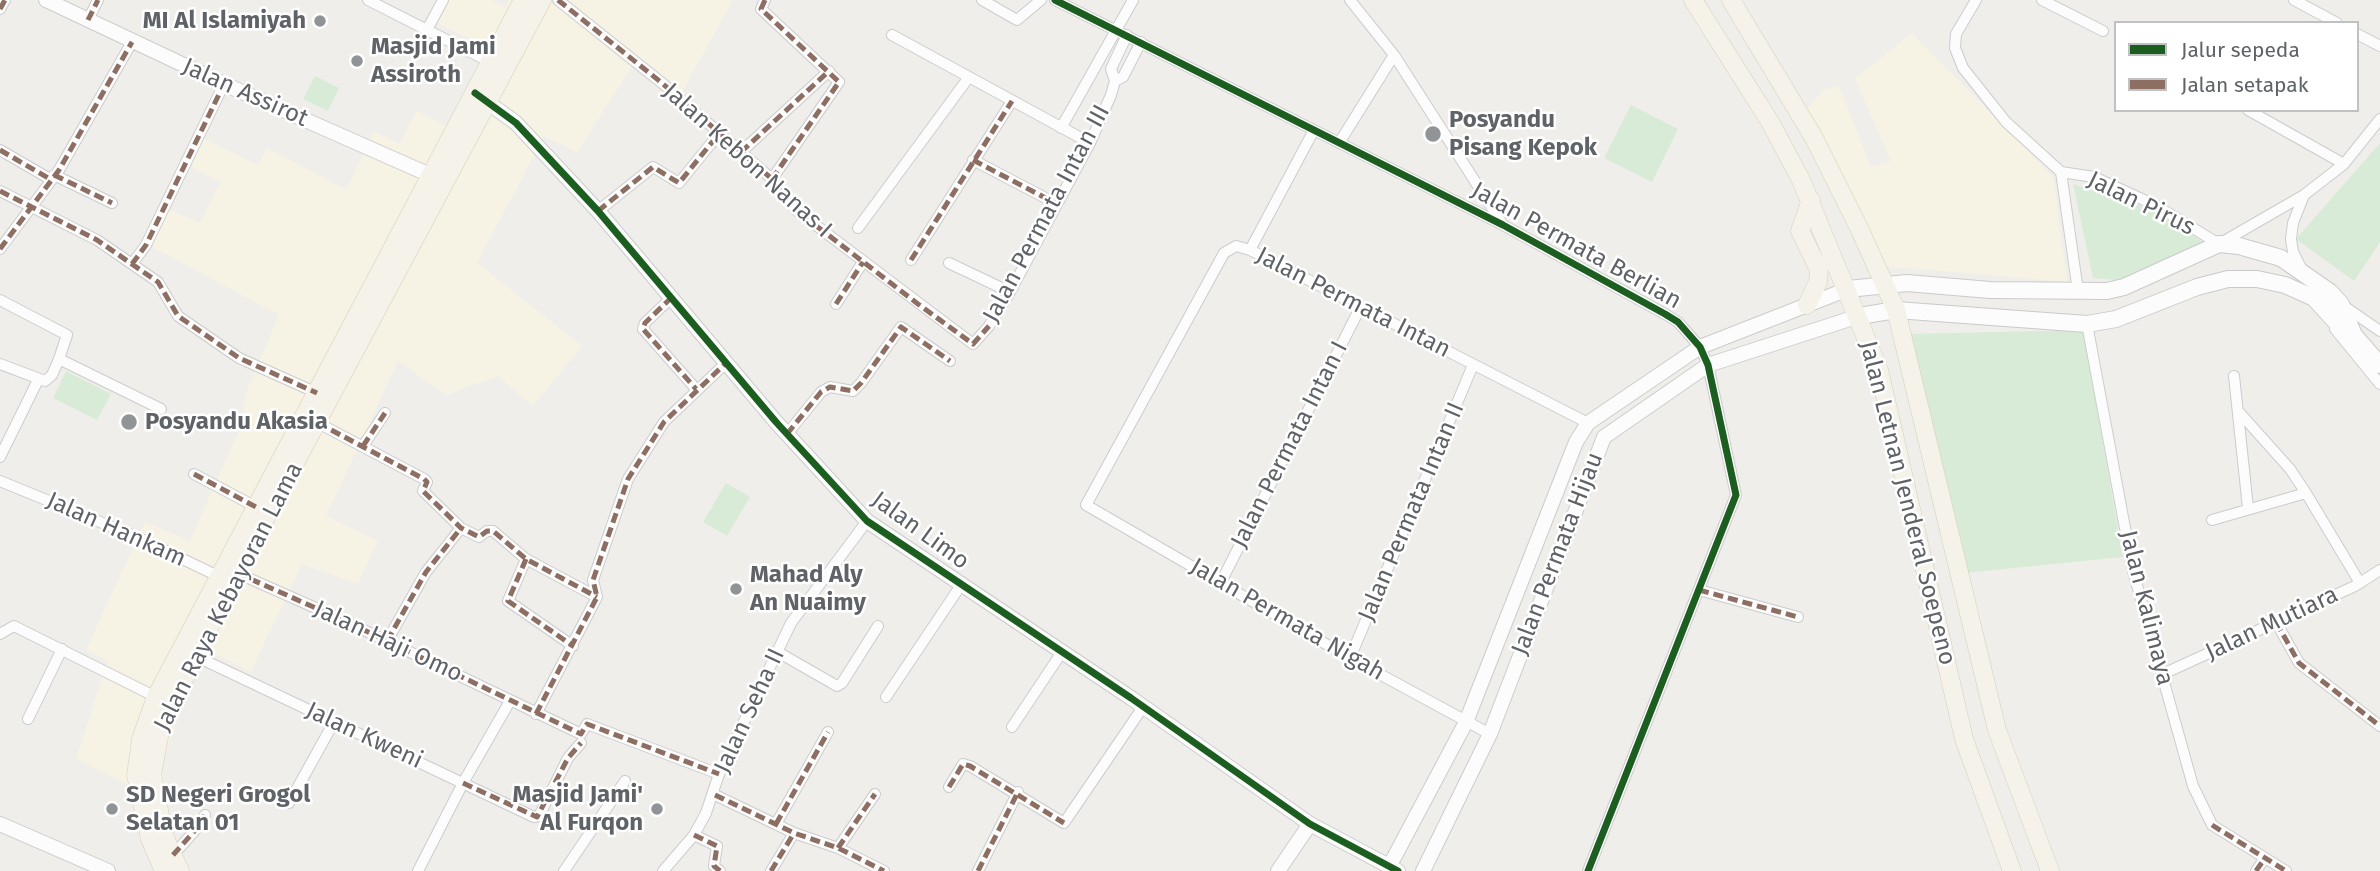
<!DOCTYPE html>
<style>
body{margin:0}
#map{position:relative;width:2380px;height:871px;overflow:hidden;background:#efeeea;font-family:"Fira Sans",sans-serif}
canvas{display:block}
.legend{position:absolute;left:2114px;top:21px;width:245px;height:91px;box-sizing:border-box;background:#fff;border:2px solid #bfc1c3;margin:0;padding:9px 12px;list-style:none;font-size:21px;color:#5f6368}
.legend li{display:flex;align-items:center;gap:14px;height:35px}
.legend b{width:35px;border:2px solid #bfc1c3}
</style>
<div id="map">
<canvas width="2380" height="871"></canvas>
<ul class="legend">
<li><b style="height:9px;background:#1b5e20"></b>Jalur sepeda</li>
<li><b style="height:9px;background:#8d6e63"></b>Jalan setapak</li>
</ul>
</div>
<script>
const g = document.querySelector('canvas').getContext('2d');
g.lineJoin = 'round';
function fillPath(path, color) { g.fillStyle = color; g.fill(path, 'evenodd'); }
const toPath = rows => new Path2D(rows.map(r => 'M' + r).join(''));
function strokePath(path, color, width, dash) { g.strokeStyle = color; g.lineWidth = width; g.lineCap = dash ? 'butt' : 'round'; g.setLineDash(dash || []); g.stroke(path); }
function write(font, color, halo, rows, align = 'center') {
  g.font = font + ' "Fira Sans",sans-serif'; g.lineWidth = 5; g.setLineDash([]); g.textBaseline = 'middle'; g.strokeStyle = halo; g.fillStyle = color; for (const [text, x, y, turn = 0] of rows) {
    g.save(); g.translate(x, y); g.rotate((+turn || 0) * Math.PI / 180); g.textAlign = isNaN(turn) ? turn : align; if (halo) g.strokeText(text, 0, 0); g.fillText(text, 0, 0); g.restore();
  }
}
fillPath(toPath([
 [444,0,491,0,506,8,509,0,733,0,682,92,631,68,577,152,544,136,477,263,582,346,533,406,498,376,446,395,398,361,326,516,378,541,358,584,302,564,251,671,207,651,187,693,161,766,169,805,76,759,108,660,86,650,145,522,190,541,242,423,246,393,279,315,151,246,167,209,200,223,220,182,191,167,202,138,258,165,267,148,347,190,373,131,400,144,416,111,453,129,490,49,434,21],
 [1912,33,2053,177,2067,282,1886,266,1804,113,1823,90,1839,86,1871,167,1891,161,1855,79]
]), '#f7f3e4');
fillPath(toPath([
 [315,76,339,88,328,111,303,99],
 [1631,105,1678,129,1652,182,1604,158],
 [2380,143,2380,242,2354,281,2296,239],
 [2073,184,2159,212,2210,247,2126,281,2093,278],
 [2083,330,2123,557,1964,573,1909,334],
 [66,371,111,394,97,420,53,398],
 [726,483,750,497,727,536,703,522]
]), '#d8ebd6');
const minor = toPath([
 [368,0,494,64],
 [558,0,662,83,772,179,797,211,973,344,989,326,1010,292,1090,143,1111,95,1115,81,1111,69,1127,35],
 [765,0,761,9,839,82,772,179],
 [982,0,1017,20,1041,0],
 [1055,0,1503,225,1665,314,1678,322,1700,347,1708,365,1736,495,1588,871],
 [1350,0,1394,55,1503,225],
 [1976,0,1956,34,1955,48,1963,68,2006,122,2061,172,2094,177,2157,206,2219,244,2304,195,2344,164,2380,119],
 [2042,0,2103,31],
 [2294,0,2337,23],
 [0,9,5,0],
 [88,20,98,0],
 [428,28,443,0],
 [2357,34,2380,46],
 [892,35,1090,143],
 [1115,81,1123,77,1141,42],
 [2248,110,2344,164],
 [1061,128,1133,0],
 [1339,143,1394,55],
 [0,150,50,179],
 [741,152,829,71],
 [973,160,1057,204],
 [2061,172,2078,291],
 [54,175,112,203],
 [0,191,97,240,158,282,178,316,239,358,317,393],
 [598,211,653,167,679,183,713,141],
 [858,228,969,77],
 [0,249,59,170,132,42],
 [1250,250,1314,130],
 [911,260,1012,101],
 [949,263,1010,292],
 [132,264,146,245,224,84],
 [2302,270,2293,252,2291,239,2293,223,2304,195],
 [672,297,645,323,643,329,696,389],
 [0,300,67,335,59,359],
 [836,304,863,262],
 [2341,304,2380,331],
 [2087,324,2133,571,2193,786,2212,825,2286,871],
 [2335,329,2380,384],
 [0,364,45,381,52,375,59,359,161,409],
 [2234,376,2248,508],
 [2238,411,2290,469,2306,493],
 [318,423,424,479,427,482,423,491,461,528,479,537,487,531,493,531,526,559,597,597],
 [787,434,821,392,830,387,853,391,861,383,901,327,950,361],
 [363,446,385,413],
 [0,457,38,380],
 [194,474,256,507],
 [0,481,139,538,222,578],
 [2212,520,2306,493,2360,583],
 [526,559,508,601,573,646],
 [237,573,345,621,581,734,587,724,719,774],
 [1221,582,1360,308],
 [1699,590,1798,617],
 [2276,622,2299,663,2380,726],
 [0,634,14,626,156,697],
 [387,641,426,572,461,528],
 [776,651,837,686,842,683,878,626],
 [191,654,534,817,539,816,568,758,581,743],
 [1350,658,1473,365],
 [2163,674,2355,586,2380,570],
 [886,697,961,585],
 [536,714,597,597,593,580,628,479,664,422,726,363],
 [28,719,62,649],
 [1012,727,1062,652],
 [1490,734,1350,658,1086,505,1224,253,1236,246,1250,250,1588,423],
 [949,787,963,764,970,766,1064,823,1143,707],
 [715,795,794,833,838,848,884,871],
 [289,803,334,722],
 [776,824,828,732],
 [694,835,717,846,714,866,720,871],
 [838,848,875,794],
 [173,855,199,826,205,815],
 [418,871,463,783,510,701],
 [564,871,625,781],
 [663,871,694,835,706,813,719,774,791,623,867,521],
 [771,871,794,833],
 [978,871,1018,792],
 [2256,871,2265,858]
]);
const tertiary = toPath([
 [46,0,224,84,439,179],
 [479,96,516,123,598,211,776,422,867,521,1131,698,1310,824,1398,871],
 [0,824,108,871],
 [1389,867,1466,722,1576,442,1588,423,1700,347,1848,289],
 [1278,871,1310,824],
 [1423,871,1490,734,1604,437,1708,365,1859,316]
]);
const secondary = toPath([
 [1848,289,1907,283,1990,290,2107,291,2124,287,2219,244,2239,246,2281,258,2330,292,2341,304,2354,335,2380,365],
 [1859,316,1896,310,2087,324,2116,319,2197,287,2228,279,2257,279,2285,285,2314,298,2344,331,2354,335]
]);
const primary = toPath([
 [1693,0,1770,122,1801,180,1879,370,1964,739,2012,871],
 [1731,0,1814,138,1860,230,1896,310,1997,730,2050,871],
 [1807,305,1818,282,1819,270,1800,231,1811,200],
 [164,871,150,839,136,775,141,739,156,697,523,0],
 [180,871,164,836,152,774,161,726,231,583,542,0]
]);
strokePath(minor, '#cbcccc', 12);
strokePath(tertiary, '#cbcccc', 16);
strokePath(secondary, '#cacacb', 18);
strokePath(primary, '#d7ceb8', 19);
strokePath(minor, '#fdfcfc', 10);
strokePath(tertiary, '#fdfcfc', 14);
strokePath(secondary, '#fdfcfc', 16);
strokePath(primary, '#f4f2e9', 18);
strokePath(toPath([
 [558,0,662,83,772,179,797,211,918,304,973,344,989,326],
 [765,0,761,9,839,82,772,179],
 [0,9,5,0],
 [88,20,98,0],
 [0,150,50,179],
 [741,152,829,71],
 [973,160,1057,204],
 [54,175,112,203],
 [0,191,97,240,158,282,178,316,239,358,317,393],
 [598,211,653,167,679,183,713,141],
 [0,249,59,170,132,42],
 [911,260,1012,101],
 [132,264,146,245,224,84],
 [672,297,645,323,643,329,696,389],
 [836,304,863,262],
 [318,423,424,479,427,482,423,491,461,528,479,537,487,531,493,531,526,559,597,597],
 [787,434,821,392,830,387,853,391,861,383,901,327,950,361],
 [363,446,385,413],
 [194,474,256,507],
 [526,559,508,601,573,646],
 [237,573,345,621,581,734,587,724,719,774],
 [1699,590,1798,617],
 [2276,622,2299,663,2380,726],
 [387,641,426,572,461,528],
 [536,714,597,597,593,580,628,479,664,422,726,363],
 [463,783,537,817,568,758,581,743],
 [949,787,963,764,970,766,1064,823],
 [715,795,794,833,838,848,884,871],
 [776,824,828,732],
 [2212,825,2286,871],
 [694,835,717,846,714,866,720,871],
 [838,848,875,794],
 [173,855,199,826,205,815],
 [771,871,794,833],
 [978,871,1018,792],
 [2256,871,2265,858]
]), '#8d6e63', 5, [10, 5]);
strokePath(toPath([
 [1055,0,1503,225,1665,314,1678,322,1700,347,1708,365,1736,495,1588,871],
 [475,93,516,123,598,211,776,422,867,521,1131,698,1310,824,1398,871]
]), '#1b5e20', 7);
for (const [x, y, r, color] of [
 [320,21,7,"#919496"],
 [357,61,7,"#919496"],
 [1433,134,9,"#919496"],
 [129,422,9,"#919496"],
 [736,589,7,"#919496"],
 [112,809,7,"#919496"],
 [657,809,7,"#919496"]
]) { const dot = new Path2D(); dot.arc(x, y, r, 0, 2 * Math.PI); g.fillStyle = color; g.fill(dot); strokePath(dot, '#fff', 2.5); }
write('bold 24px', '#5f6368', '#fff', [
 ["MI Al Islamiyah",306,21,"right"],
 ["Masjid Jami",371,47],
 ["Assiroth",371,75],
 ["Posyandu",1449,120],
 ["Pisang Kepok",1449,148],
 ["Posyandu Akasia",145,422],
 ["Mahad Aly",750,575],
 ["An Nuaimy",750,603],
 ["SD Negeri Grogol",126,795],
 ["Selatan 01",126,823],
 ["Masjid Jami'",643,795,"right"],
 ["Al Furqon",643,823,"right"]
], 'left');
write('24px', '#5f6368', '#fff', [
 ["Jalan Assirot",245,93,24],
 ["Jalan Kebon Nanas I",747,161,42],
 ["Jalan Pirus",2141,204,26],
 ["Jalan Permata Intan III",1047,214,-62],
 ["Jalan Permata Berlian",1576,246,29],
 ["Jalan Permata Intan",1353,303,27],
 ["Jalan Permata Intan I",1290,445,-63],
 ["Jalan Letnan Jenderal Soepeno",1907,503,76],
 ["Jalan Permata Intan II",1412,512,-67],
 ["Jalan Hankam",116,530,24],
 ["Jalan Limo",920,531,36],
 ["Jalan Permata Hijau",1558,554,-69],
 ["Jalan Raya Kebayoran Lama",229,597,-63],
 ["Jalan Kalimaya",2146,608,76],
 ["Jalan Permata Nigah",1287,620,30],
 ["Jalan Mutiara",2272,624,-25],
 ["Jalan Haji Omo",388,642,25],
 ["Jalan Seha II",750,711,-65],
 ["Jalan Kweni",364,736,25]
]);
</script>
